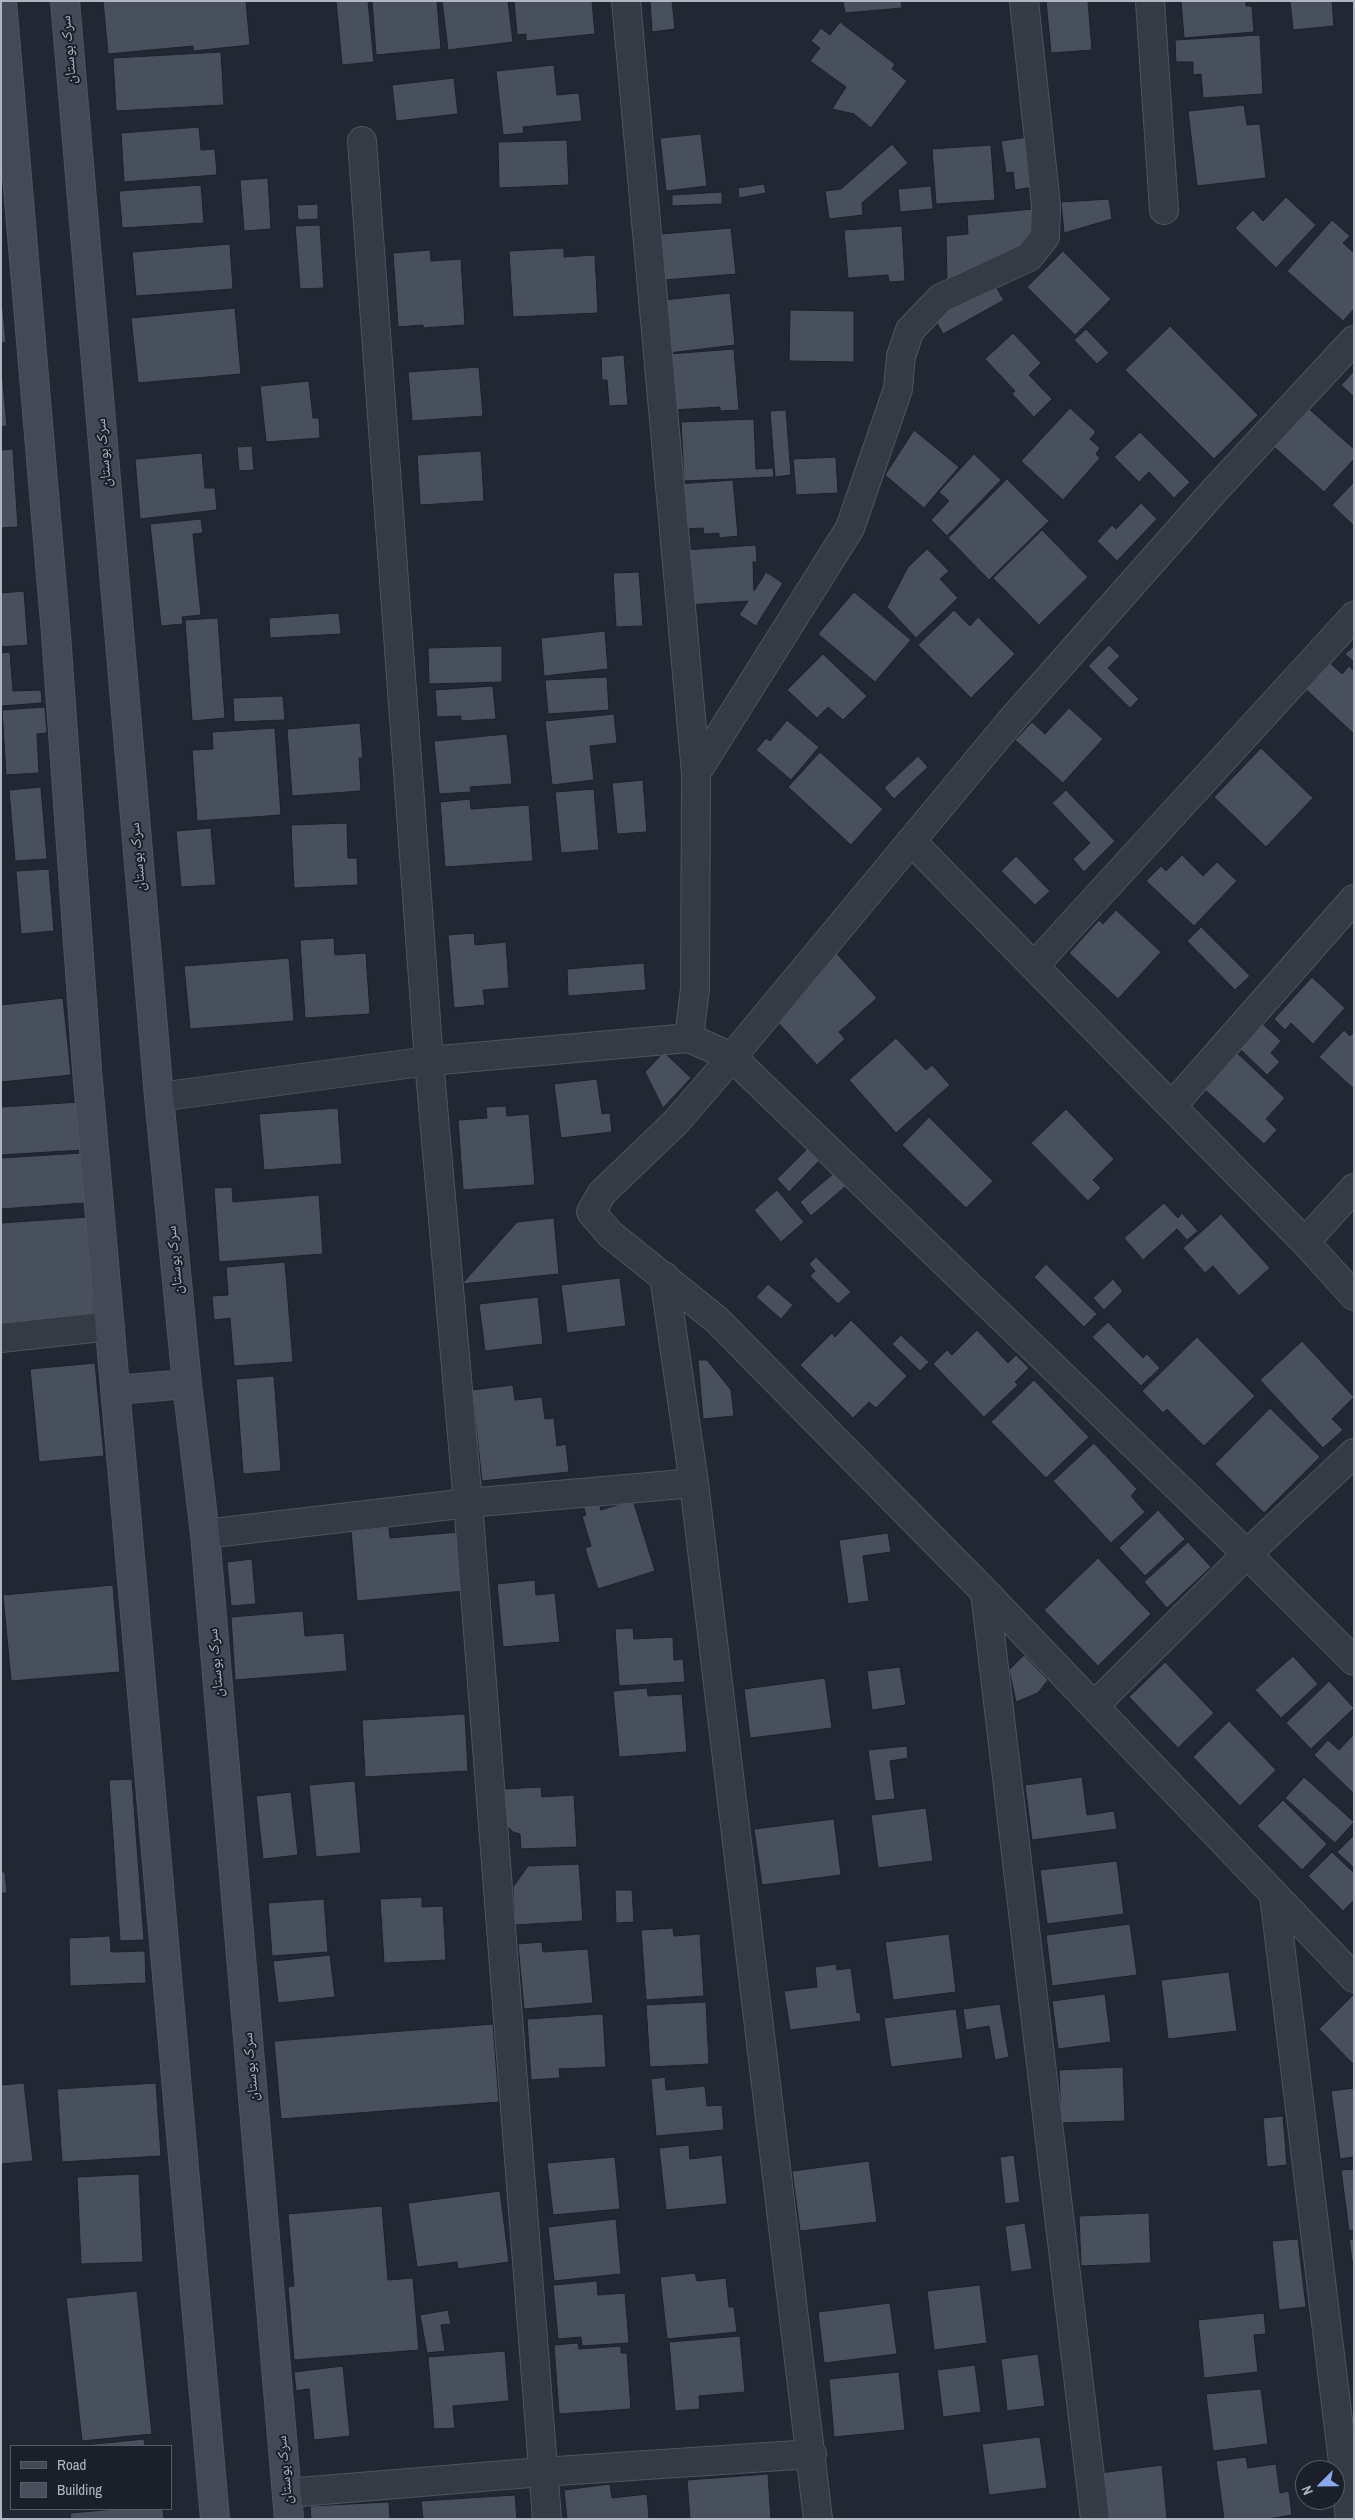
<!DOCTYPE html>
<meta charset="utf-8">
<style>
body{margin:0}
#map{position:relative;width:1355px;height:2520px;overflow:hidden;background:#222833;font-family:"Archivo Narrow",sans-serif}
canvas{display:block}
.frame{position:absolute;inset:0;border:2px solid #afb5c1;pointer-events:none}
.legend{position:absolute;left:10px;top:2445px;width:162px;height:65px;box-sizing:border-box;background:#1a1f29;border:1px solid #565b66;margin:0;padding:6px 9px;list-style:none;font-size:15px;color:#afb5c1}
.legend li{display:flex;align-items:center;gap:10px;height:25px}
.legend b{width:25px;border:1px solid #565b66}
.north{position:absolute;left:1295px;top:2460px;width:50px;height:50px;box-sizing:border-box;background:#1a1f29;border:1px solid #565b66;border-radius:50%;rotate:247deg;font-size:14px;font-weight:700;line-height:20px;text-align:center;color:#afb5c1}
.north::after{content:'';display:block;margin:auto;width:18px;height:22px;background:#8ba8ea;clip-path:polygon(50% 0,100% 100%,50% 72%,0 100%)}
</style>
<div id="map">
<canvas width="1355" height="2520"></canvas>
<div class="frame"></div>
<ul class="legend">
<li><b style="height:6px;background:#434957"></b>Road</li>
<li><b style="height:14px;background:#484f5d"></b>Building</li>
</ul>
<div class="north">N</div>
</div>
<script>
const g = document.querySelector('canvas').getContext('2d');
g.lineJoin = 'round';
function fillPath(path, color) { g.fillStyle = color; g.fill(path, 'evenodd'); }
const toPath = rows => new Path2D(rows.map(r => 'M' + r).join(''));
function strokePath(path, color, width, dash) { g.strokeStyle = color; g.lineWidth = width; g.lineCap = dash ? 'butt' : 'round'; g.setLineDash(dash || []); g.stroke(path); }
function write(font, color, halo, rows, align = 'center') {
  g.font = font + ' "Archivo Narrow","Noto Naskh Arabic",sans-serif'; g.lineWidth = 4; g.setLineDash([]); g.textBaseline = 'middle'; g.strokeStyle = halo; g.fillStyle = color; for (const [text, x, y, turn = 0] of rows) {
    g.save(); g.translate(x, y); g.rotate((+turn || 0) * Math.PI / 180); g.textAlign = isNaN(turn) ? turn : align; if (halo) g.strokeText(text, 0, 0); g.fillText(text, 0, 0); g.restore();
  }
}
const building = toPath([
 [103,1,246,1,250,45,193,51,193,46,108,54,103,1],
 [336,1,368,1,374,62,342,65,336,1],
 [372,1,437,1,441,49,376,55,372,1],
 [442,1,508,1,513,42,448,50,442,1],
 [514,1,592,1,595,34,526,41,526,34,517,35,514,1],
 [650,1,672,1,675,29,652,32,650,1],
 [843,1,901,1,902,8,845,13,843,1],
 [1046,1,1088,1,1092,50,1051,53,1046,1],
 [1181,1,1246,1,1246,6,1252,6,1254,32,1184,38,1181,1],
 [1290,1,1332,1,1334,26,1293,30,1290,1],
 [840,22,895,64,892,69,907,81,871,128,854,114,832,109,846,87,810,61,820,48,811,41,821,28,830,35,840,22],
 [1260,35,1263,94,1203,98,1201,74,1193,75,1193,62,1176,62,1175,40,1260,35],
 [221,52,224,105,116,111,113,58,221,52],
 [554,65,557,95,579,93,582,121,523,127,524,133,503,135,496,71,554,65],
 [454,78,458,114,396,121,392,85,454,78],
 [1244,105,1247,125,1260,124,1266,178,1197,186,1188,111,1244,105],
 [199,127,201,150,215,149,217,175,124,182,121,133,199,127],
 [701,134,707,186,666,191,660,138,701,134],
 [1028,137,1034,187,1015,190,1013,172,1006,173,1001,141,1028,137],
 [567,140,569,185,499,188,498,142,567,140],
 [892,144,908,163,862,203,863,215,829,219,825,191,841,189,892,144],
 [991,145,995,200,936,204,932,149,991,145],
 [268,178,271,229,244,231,240,180,268,178],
 [764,184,766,193,739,198,738,188,764,184],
 [201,185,204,223,122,228,119,191,201,185],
 [931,186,933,209,900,212,898,189,931,186],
 [722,192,722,204,672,206,672,195,722,192],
 [1286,197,1316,225,1276,268,1235,228,1253,210,1263,221,1286,197],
 [1109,199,1112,219,1064,233,1061,202,1109,199],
 [318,204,318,219,298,220,297,205,318,204],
 [1033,209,1037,237,983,273,947,281,946,236,968,234,967,215,1033,209],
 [1332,220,1350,236,1343,243,1354,253,1354,309,1343,321,1287,271,1332,220],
 [320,225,324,288,300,289,295,226,320,225],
 [902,226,905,281,889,282,888,275,848,278,844,230,902,226],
 [731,228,736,274,665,280,661,234,731,228],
 [230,244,233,289,136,296,132,252,230,244],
 [564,248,564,257,595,255,598,313,513,317,509,251,564,248],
 [430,250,431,261,461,259,465,325,423,328,423,325,398,327,393,253,430,250],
 [1063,251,1111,299,1075,335,1027,287,1063,251],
 [993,282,1004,300,943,334,933,316,993,282],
 [1,289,6,342,1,343,1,289],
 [730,293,735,345,669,353,663,300,730,293],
 [235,308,241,374,138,383,131,318,235,308],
 [790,310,854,311,854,362,789,361,790,310],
 [1170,326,1258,415,1214,459,1125,370,1170,326],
 [1086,329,1109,353,1097,364,1074,340,1086,329],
 [1013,333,1041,363,1029,375,1052,399,1034,417,1012,394,1015,391,985,359,1013,333],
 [734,349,739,410,720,411,720,407,674,410,669,354,734,349],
 [624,355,628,405,609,406,607,380,602,380,601,357,624,355],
 [1,359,7,426,1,427,1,359],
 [479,367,483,416,412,421,408,372,479,367],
 [1354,371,1354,397,1341,385,1354,371],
 [309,381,313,418,319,418,320,438,266,442,260,386,309,381],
 [1070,408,1096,432,1090,439,1100,448,1096,454,1100,458,1063,500,1021,461,1070,408],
 [1308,408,1354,449,1354,459,1324,492,1273,446,1308,408],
 [786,410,791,475,775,477,770,411,786,410],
 [754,419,756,469,773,468,774,477,684,481,681,422,754,419],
 [914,430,959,467,924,508,885,475,914,430],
 [1140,432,1190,482,1174,498,1149,472,1139,482,1114,457,1140,432],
 [252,446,254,470,239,471,237,447,252,446],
 [13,449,18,527,1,528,1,450,13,449],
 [481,451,484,501,420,505,417,455,481,451],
 [202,453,205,488,215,488,217,510,140,519,135,459,202,453],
 [974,454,1001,480,947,536,931,520,949,501,939,492,974,454],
 [836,457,838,493,796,495,793,459,836,457],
 [1007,479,1049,521,989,580,948,538,1007,479],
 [733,480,738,536,719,538,719,533,704,534,703,528,682,529,678,484,733,480],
 [1354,482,1354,526,1332,505,1354,482],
 [1141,503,1157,519,1117,561,1097,541,1112,525,1116,529,1141,503],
 [201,519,203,533,193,534,201,615,182,617,183,624,161,626,150,524,201,519],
 [1042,530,1088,577,1039,625,993,578,1042,530],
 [756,545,757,562,753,562,754,591,766,572,783,583,756,626,739,615,748,601,688,605,684,550,756,545],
 [927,549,949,571,940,579,958,598,916,638,887,607,908,567,927,549],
 [639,572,643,626,616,627,613,573,639,572],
 [24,591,28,645,1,647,1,593,24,591],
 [854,592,911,640,875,682,818,634,854,592],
 [954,610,970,626,978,617,1015,654,971,698,918,645,954,610],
 [339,613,341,634,270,638,269,618,339,613],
 [218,618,225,718,192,721,185,620,218,618],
 [605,631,608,669,544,676,541,638,605,631],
 [1109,645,1120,656,1108,668,1139,699,1130,708,1088,666,1109,645],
 [502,646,502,682,429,684,428,648,502,646],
 [1354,646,1354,662,1345,654,1354,646],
 [10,652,13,691,41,690,42,703,1,706,1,653,10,652],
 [823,654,867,696,843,720,828,707,817,718,787,690,823,654],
 [1325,658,1342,674,1349,666,1354,671,1354,734,1300,684,1325,658],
 [607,677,609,710,548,714,545,680,607,677],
 [493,686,496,719,461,721,461,716,437,717,435,690,493,686],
 [283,696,285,720,234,722,233,698,283,696],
 [45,707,47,733,37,734,39,773,6,775,2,710,45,707],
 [1069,708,1103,739,1063,783,1015,740,1032,722,1045,734,1069,708],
 [614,714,617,743,590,746,594,780,552,785,545,721,614,714],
 [787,720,819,747,791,780,756,750,766,738,770,741,787,720],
 [360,723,363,758,359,758,361,791,292,796,287,729,360,723],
 [275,728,281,815,197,821,192,750,213,749,212,732,275,728],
 [507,734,512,784,470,787,471,792,439,794,434,741,507,734],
 [1261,748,1313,798,1266,847,1214,797,1261,748],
 [820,752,883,809,851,845,788,787,820,752],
 [918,756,928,767,894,799,884,788,918,756],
 [643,780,647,832,617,834,612,783,643,780],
 [41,787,47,859,15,861,9,790,41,787],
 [594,789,599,850,561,853,555,792,594,789],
 [1066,790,1115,841,1084,872,1073,859,1090,843,1052,803,1066,790],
 [470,799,471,809,529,805,533,861,445,867,440,802,470,799],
 [347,823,348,858,357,858,358,885,294,888,291,825,347,823],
 [211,828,216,885,181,887,176,831,211,828],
 [1182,855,1203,876,1217,862,1237,881,1194,926,1146,881,1161,866,1166,871,1182,855],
 [1016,856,1050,891,1035,905,1001,871,1016,856],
 [49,869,54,931,21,934,16,871,49,869],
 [1116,910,1161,952,1118,999,1069,953,1099,920,1103,924,1116,910],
 [1201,927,1250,976,1235,990,1187,941,1201,927],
 [474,933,475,945,506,942,509,988,483,990,485,1005,454,1008,448,935,474,933],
 [334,938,335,955,366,953,370,1014,305,1018,300,940,334,938],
 [829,945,877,998,839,1032,845,1039,817,1065,763,1006,829,945],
 [289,958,294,1021,190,1029,184,966,289,958],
 [644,963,646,990,568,996,567,969,644,963],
 [1312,977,1345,1008,1313,1044,1291,1023,1285,1030,1274,1019,1312,977],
 [63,998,71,1075,1,1082,1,1005,63,998],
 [1262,1023,1281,1041,1271,1053,1280,1062,1267,1075,1239,1048,1262,1023],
 [1344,1030,1350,1036,1354,1032,1354,1089,1319,1057,1344,1030],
 [896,1038,926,1070,932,1065,950,1085,896,1133,849,1080,896,1038],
 [1235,1051,1285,1098,1266,1119,1277,1130,1264,1144,1202,1087,1235,1051],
 [664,1052,691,1078,663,1108,645,1072,664,1052],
 [597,1079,602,1114,610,1113,612,1132,561,1138,554,1084,597,1079],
 [79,1102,82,1150,1,1155,1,1107,79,1102],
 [506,1106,507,1116,529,1114,535,1185,463,1190,458,1120,487,1118,486,1107,506,1106],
 [338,1108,342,1164,264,1170,259,1114,338,1108],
 [1066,1109,1114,1159,1093,1180,1101,1188,1088,1201,1031,1143,1066,1109],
 [929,1117,993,1181,966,1208,902,1145,929,1117],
 [809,1147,821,1159,789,1192,777,1179,809,1147],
 [81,1153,85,1203,1,1209,1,1158,81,1153],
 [834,1173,846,1186,811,1216,800,1202,834,1173],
 [232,1187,233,1202,319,1195,323,1254,219,1262,214,1188,232,1187],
 [777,1190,804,1222,781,1242,754,1210,777,1190],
 [1164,1203,1178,1218,1182,1213,1198,1231,1187,1240,1177,1229,1143,1260,1124,1238,1164,1203],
 [1221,1214,1270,1268,1239,1296,1213,1266,1205,1273,1183,1248,1221,1214],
 [88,1217,94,1318,1,1324,1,1223,88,1217],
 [554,1218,559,1274,462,1284,517,1222,554,1218],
 [816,1257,851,1292,838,1304,810,1276,815,1271,809,1264,816,1257],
 [285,1262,293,1362,234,1366,230,1318,214,1320,212,1296,228,1295,226,1267,285,1262],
 [1046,1264,1097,1314,1084,1327,1034,1277,1046,1264],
 [620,1278,626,1326,567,1333,561,1285,620,1278],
 [1113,1279,1123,1291,1104,1310,1093,1298,1113,1279],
 [768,1284,793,1305,781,1319,756,1297,768,1284],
 [538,1297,543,1344,485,1351,479,1304,538,1297],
 [851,1320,907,1376,876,1408,869,1402,853,1418,800,1365,832,1333,835,1337,851,1320],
 [1108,1322,1143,1358,1147,1354,1160,1368,1141,1386,1092,1337,1108,1322],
 [977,1330,1008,1363,1016,1355,1029,1368,1015,1382,1018,1385,984,1417,933,1364,947,1350,952,1355,977,1330],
 [901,1335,929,1362,920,1371,892,1344,901,1335],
 [1197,1337,1255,1396,1204,1446,1167,1409,1163,1413,1142,1391,1197,1337],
 [1302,1341,1354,1397,1332,1419,1343,1430,1323,1448,1260,1380,1302,1341],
 [698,1360,707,1360,731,1390,734,1416,703,1419,698,1360],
 [95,1363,104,1456,39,1462,30,1369,95,1363],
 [274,1376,281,1471,243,1474,236,1379,274,1376],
 [1034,1380,1089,1437,1046,1478,991,1422,1034,1380],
 [513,1385,515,1400,542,1397,545,1419,554,1418,557,1446,566,1444,569,1472,482,1481,472,1390,513,1385],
 [1270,1408,1320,1457,1264,1513,1215,1464,1270,1408],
 [1094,1443,1137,1489,1131,1496,1145,1512,1111,1543,1053,1481,1094,1443],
 [594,1487,601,1510,633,1500,655,1571,598,1589,585,1548,591,1546,582,1516,586,1515,579,1492,594,1487],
 [1158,1510,1185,1539,1145,1576,1119,1548,1158,1510],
 [389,1527,390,1538,459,1532,464,1591,357,1601,351,1531,389,1527],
 [888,1533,891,1552,863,1556,869,1601,848,1604,839,1540,888,1533],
 [1188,1542,1211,1567,1167,1608,1144,1582,1188,1542],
 [1098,1558,1151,1614,1098,1666,1044,1610,1098,1558],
 [252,1559,256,1604,231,1606,227,1562,252,1559],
 [535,1580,536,1595,555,1593,560,1642,503,1647,497,1584,535,1580],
 [113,1585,120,1672,11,1681,3,1595,113,1585],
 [303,1611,305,1636,344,1633,347,1671,235,1680,231,1617,303,1611],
 [633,1628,634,1639,673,1637,674,1660,683,1659,685,1682,619,1686,615,1629,633,1628],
 [1024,1655,1048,1680,1038,1693,1016,1702,1009,1670,1024,1655],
 [1293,1656,1318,1684,1281,1718,1255,1690,1293,1656],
 [1165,1662,1214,1713,1178,1748,1129,1697,1165,1662],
 [900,1667,906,1705,872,1710,867,1671,900,1667],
 [825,1678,832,1728,750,1738,744,1689,825,1678],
 [1329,1681,1354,1708,1311,1749,1286,1723,1329,1681],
 [647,1688,648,1696,682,1694,687,1752,619,1757,613,1691,647,1688],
 [465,1714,468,1771,365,1777,362,1720,465,1714],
 [1229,1721,1276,1770,1240,1806,1193,1757,1229,1721],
 [1354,1734,1354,1794,1314,1755,1328,1740,1339,1750,1354,1734],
 [907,1746,908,1758,890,1761,895,1799,875,1801,868,1750,907,1746],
 [1082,1777,1087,1815,1114,1811,1117,1829,1032,1840,1025,1785,1082,1777],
 [1304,1777,1354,1822,1335,1843,1285,1798,1304,1777],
 [132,1779,144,1940,120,1941,109,1780,132,1779],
 [355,1781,361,1853,316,1857,309,1785,355,1781],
 [541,1787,542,1797,574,1795,577,1847,521,1849,520,1834,513,1832,505,1824,504,1789,541,1787],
 [291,1792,298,1855,263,1859,256,1796,291,1792],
 [1283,1800,1327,1844,1302,1870,1257,1826,1283,1800],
 [926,1808,933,1861,878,1868,871,1815,926,1808],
 [834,1819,841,1875,762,1885,754,1829,834,1819],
 [1354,1835,1354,1868,1337,1852,1354,1835],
 [1332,1852,1354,1873,1354,1900,1343,1911,1308,1876,1332,1852],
 [1117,1861,1124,1914,1047,1924,1040,1870,1117,1861],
 [579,1864,583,1921,515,1925,513,1887,528,1866,579,1864],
 [1,1872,5,1872,7,1893,1,1893,1,1872],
 [615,1890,632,1890,634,1922,616,1923,615,1890],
 [422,1897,422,1907,443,1906,446,1960,384,1963,380,1899,422,1897],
 [324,1899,328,1952,272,1956,268,1903,324,1899],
 [1130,1924,1137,1975,1052,1986,1046,1935,1130,1924],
 [673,1928,674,1936,700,1934,704,1996,646,2000,641,1930,673,1928],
 [949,1934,956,1992,893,2000,885,1942,949,1934],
 [110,1936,111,1952,145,1951,146,1983,70,1986,69,1938,110,1936],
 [542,1942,543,1952,588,1949,593,2003,524,2009,518,1944,542,1942],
 [330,1955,335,1997,278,2003,273,1961,330,1955],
 [836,1964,837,1970,851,1968,857,2013,860,2012,861,2021,790,2030,784,1991,817,1987,815,1967,836,1964],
 [1229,1972,1237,2031,1168,2039,1161,1980,1229,1972],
 [1105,1994,1111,2042,1058,2049,1052,2001,1105,1994],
 [1354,1994,1354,2065,1319,2029,1354,1994],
 [706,2002,709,2064,650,2067,646,2005,706,2002],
 [1000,2004,1009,2057,995,2060,989,2026,966,2030,963,2009,1000,2004],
 [956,2009,963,2058,891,2067,884,2018,956,2009],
 [603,2014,606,2067,559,2069,560,2078,531,2080,527,2019,603,2014],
 [493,2024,499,2102,281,2119,274,2041,493,2024],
 [1123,2067,1125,2121,1061,2123,1059,2070,1123,2067],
 [665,2077,666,2090,705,2086,707,2106,722,2105,724,2130,656,2136,651,2079,665,2077],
 [24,2083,33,2161,1,2164,1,2085,24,2083],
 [156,2083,161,2156,62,2162,57,2089,156,2083],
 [1354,2088,1354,2157,1340,2159,1331,2091,1354,2088],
 [1283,2116,1287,2165,1267,2167,1263,2118,1283,2116],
 [689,2145,690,2159,722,2155,727,2204,666,2210,659,2148,689,2145],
 [1014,2155,1020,2202,1005,2204,1000,2157,1014,2155],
 [615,2157,620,2209,553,2215,547,2163,615,2157],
 [869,2161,877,2222,800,2231,792,2171,869,2161],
 [1354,2169,1354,2230,1349,2231,1341,2170,1354,2169],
 [139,2174,143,2262,81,2264,77,2177,139,2174],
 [500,2191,509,2262,458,2269,457,2262,417,2267,408,2203,500,2191],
 [382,2206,388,2280,413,2278,419,2350,294,2360,288,2287,294,2286,288,2214,382,2206],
 [1149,2213,1151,2263,1081,2266,1079,2216,1149,2213],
 [616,2219,621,2274,554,2281,548,2227,616,2219],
 [1025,2223,1032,2269,1011,2272,1005,2226,1025,2223],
 [1298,2239,1306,2307,1279,2310,1272,2241,1298,2239],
 [1349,2239,1354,2239,1354,2275,1349,2239],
 [695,2273,697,2281,726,2278,729,2307,734,2307,737,2332,667,2339,660,2277,695,2273],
 [597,2281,598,2295,625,2293,629,2343,582,2346,581,2337,558,2339,553,2285,597,2281],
 [980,2285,987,2343,934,2350,927,2291,980,2285],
 [137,2291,152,2434,82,2441,66,2298,137,2291],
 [890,2303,897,2354,824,2363,818,2312,890,2303],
 [448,2310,451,2324,441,2325,445,2351,427,2353,420,2315,448,2310],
 [1264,2313,1266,2334,1254,2335,1258,2372,1204,2378,1198,2320,1264,2313],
 [740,2336,745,2392,699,2396,700,2409,675,2411,669,2342,740,2336],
 [578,2343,579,2349,621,2346,621,2353,627,2353,631,2409,559,2414,554,2345,578,2343],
 [505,2351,509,2401,453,2406,455,2428,434,2429,428,2357,505,2351],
 [1038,2354,1045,2406,1007,2411,1001,2359,1038,2354],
 [975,2365,981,2412,943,2417,937,2370,975,2365],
 [343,2366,350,2436,314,2440,309,2389,296,2391,294,2372,343,2366],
 [899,2372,905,2430,834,2437,829,2379,899,2372],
 [1261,2389,1268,2444,1213,2451,1206,2394,1261,2389],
 [1040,2437,1047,2488,989,2495,982,2444,1040,2437],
 [144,2439,145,2446,76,2446,144,2439],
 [1246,2457,1248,2468,1276,2464,1280,2493,1289,2491,1292,2515,1268,2519,1224,2519,1216,2461,1246,2457],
 [1162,2465,1167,2519,1106,2519,1100,2473,1162,2465],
 [768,2474,771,2519,690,2519,687,2480,768,2474],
 [610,2484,612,2498,647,2494,649,2519,567,2519,564,2490,610,2484],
 [515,2495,517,2519,423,2519,421,2501,515,2495],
 [389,2502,390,2519,311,2519,310,2506,389,2502],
 [117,2509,163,2509,164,2519,71,2519,70,2513,117,2509]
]);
fillPath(building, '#484f5d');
strokePath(building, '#1c212b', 1);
const street = toPath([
 [626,1,696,773,695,989,689,1038],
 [1150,1,1164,210],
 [362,141,429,1061,468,1503,547,2519],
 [1354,340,1215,490,1010,722,732,1057,676,1122,602,1193,591,1212,610,1234,717,1320,985,1592,1354,1978],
 [696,773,850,528,898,389,901,356,910,330,941,298,1029,257,1045,237,1046,205,1024,1],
 [911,841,1305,1242,1354,1296],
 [1034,966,1354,616],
 [159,1097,429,1061,689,1038,732,1057,1247,1554,1354,1661],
 [1172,1106,1354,899],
 [1305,1242,1354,1188],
 [664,1276,694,1483,818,2519],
 [1,1338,110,1326],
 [205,1534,468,1503,694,1483],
 [985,1592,1095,2519],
 [1094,1706,1247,1554,1354,1453],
 [1274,1895,1350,2519],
 [287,2493,542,2472,812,2454]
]);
const secondary = toPath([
 [2,1,56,634,87,1070,215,2519],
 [65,1,159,1097,187,1384,205,1534,289,2519],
 [115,1390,187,1384]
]);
strokePath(street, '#4f555f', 30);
strokePath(secondary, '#4f555f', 30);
strokePath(street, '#353a44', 28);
strokePath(secondary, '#434957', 28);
write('15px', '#afb5c1', '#1a1f29', [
 ["سرک بوستان",69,50,-95],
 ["سرک بوستان",104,453,-95],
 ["سرک بوستان",138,857,-95],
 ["سرک بوستان",175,1260,-96],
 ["سرک بوستان",216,1663,-95],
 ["سرک بوستان",251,2067,-95],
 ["سرک بوستان",285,2470,-95]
]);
</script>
